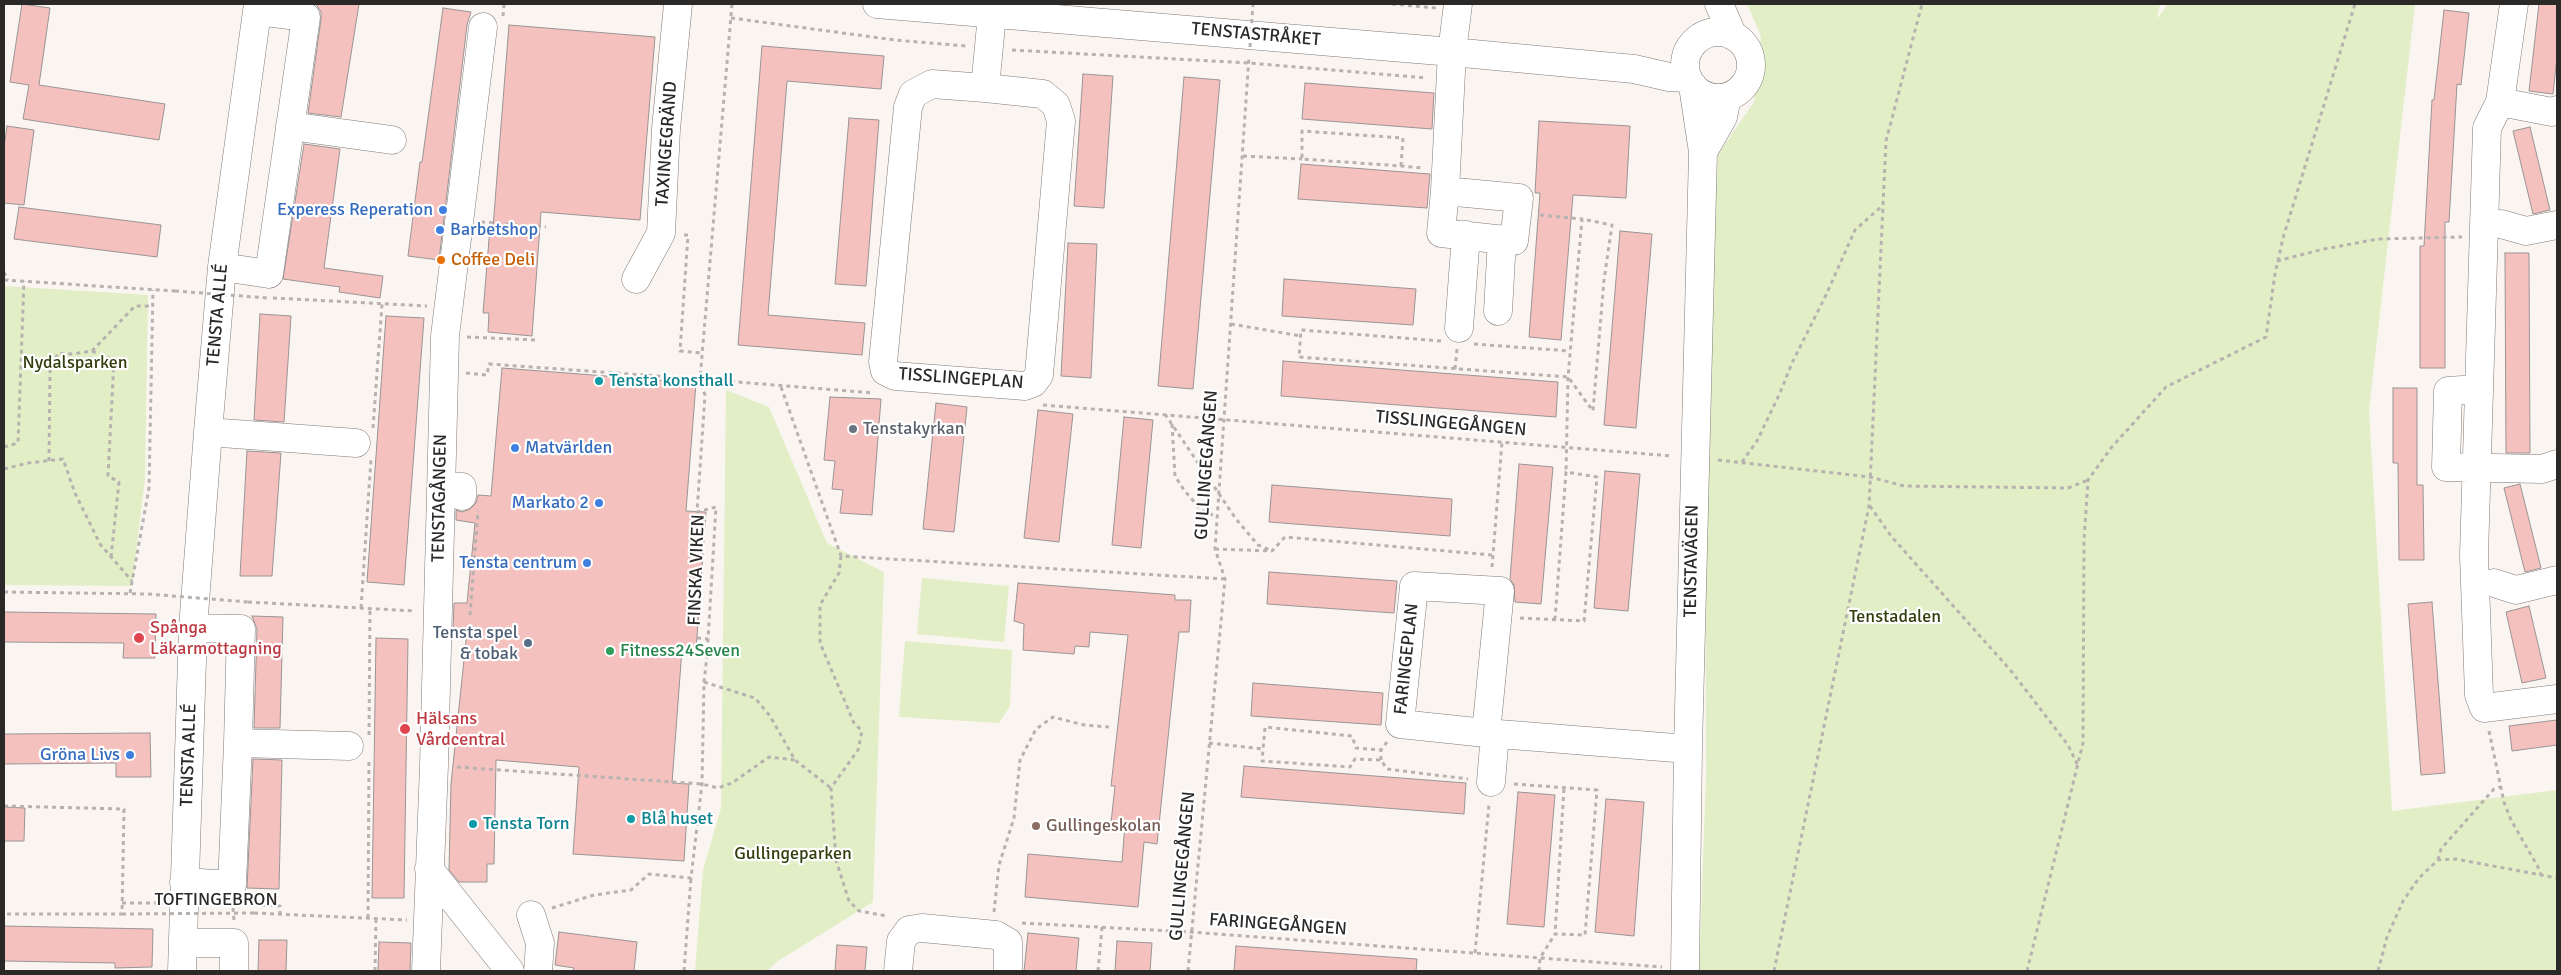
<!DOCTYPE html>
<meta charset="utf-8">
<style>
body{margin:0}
#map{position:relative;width:2561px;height:975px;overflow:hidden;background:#fbf5f2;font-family:Signika,sans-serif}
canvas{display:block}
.frame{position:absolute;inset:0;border:5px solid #2b2928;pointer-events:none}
</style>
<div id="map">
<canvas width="2561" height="975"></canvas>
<div class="frame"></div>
</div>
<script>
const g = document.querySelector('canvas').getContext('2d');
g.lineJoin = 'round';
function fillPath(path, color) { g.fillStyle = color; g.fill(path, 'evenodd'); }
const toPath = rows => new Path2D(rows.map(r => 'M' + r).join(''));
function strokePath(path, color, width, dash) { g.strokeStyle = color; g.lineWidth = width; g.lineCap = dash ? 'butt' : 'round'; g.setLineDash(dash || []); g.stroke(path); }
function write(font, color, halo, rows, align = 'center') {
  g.font = font + ' Signika,sans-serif'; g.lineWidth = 4.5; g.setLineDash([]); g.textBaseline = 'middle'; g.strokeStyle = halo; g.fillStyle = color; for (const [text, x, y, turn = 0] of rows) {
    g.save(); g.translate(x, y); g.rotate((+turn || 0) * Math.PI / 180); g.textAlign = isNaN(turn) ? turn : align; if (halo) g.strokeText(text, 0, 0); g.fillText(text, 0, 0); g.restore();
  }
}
fillPath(toPath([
 [1747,4,2160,4,2157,19,2168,4,2415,4,2369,410,2392,811,2557,790,2557,971,1699,971,1706,776,1705,447,1718,154,1754,102,1761,36],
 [4,286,148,295,145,479,132,586,4,585],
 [726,390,769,407,827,543,884,572,873,902,778,961,767,971,695,971,703,870,721,808],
 [922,578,1009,586,1004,642,917,634],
 [905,641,1012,650,1010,706,999,723,899,717]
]), '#e2eec6');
const building = toPath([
 [22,4,50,8,39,85,165,104,159,140,23,119,29,85,10,82,22,4],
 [316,4,359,4,341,117,308,113,321,19,321,12,316,4],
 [2539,4,2557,4,2557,57,2553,94,2529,91,2539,4],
 [443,8,471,12,467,25,439,260,408,256,420,162,422,162,443,8],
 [2444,10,2469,13,2461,85,2457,84,2449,222,2445,222,2445,368,2420,368,2420,246,2424,246,2432,100,2434,100,2444,10],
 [509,25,655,37,640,220,541,212,532,336,488,332,489,313,483,313,490,227,493,227,509,25],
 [762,46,884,56,881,89,787,81,768,315,865,323,862,355,738,345,762,46],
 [1083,74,1113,76,1104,208,1074,206,1083,74],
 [1184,77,1220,80,1193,389,1158,386,1184,77],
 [1305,83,1434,93,1432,129,1302,119,1305,83],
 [849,118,879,120,866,286,835,284,849,118],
 [1539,121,1630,126,1626,198,1573,195,1561,340,1529,337,1540,193,1535,193,1539,121],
 [7,126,34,130,24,205,4,203,4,147,7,126],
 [2530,127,2550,210,2533,214,2513,131,2530,127],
 [304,144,340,149,324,268,383,276,380,298,339,292,340,287,283,279,304,144],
 [1301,164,1430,174,1427,208,1298,199,1301,164],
 [19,207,161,225,157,257,14,239,19,207],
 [1620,231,1652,234,1636,428,1604,425,1620,231],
 [1068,243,1097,244,1091,378,1061,376,1068,243],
 [2505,253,2529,253,2530,453,2506,453,2505,253],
 [1284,279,1416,289,1413,325,1282,316,1284,279],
 [260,314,291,316,284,422,254,420,260,314],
 [386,316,424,318,404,585,367,582,386,316],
 [1283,361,1558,382,1556,417,1281,396,1283,361],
 [502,368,696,383,686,511,706,512,696,650,682,649,672,783,689,784,684,861,573,854,579,767,496,760,494,864,487,864,487,882,459,882,449,870,451,784,467,631,453,630,454,603,467,603,475,523,456,520,456,510,462,512,470,509,476,503,478,495,491,496,502,368],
 [2393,388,2417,388,2417,485,2423,485,2424,560,2399,560,2398,463,2393,463,2393,388],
 [830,397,881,399,872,515,840,513,843,490,832,489,835,461,824,460,830,397],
 [936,403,967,407,954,532,923,529,936,403],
 [1038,410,1073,414,1059,542,1024,538,1038,410],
 [1124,417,1153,420,1141,548,1112,545,1124,417],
 [247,451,281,453,272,576,240,576,247,451],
 [1519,464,1553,467,1541,604,1515,602,1514,585,1510,579,1519,464],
 [1605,471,1640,474,1628,611,1594,608,1605,471],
 [2520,484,2541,568,2525,572,2504,488,2520,484],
 [1272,485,1452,499,1450,536,1269,522,1272,485],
 [1269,572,1397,581,1394,613,1267,604,1269,572],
 [1018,583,1175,595,1175,600,1191,600,1189,632,1179,632,1157,844,1144,842,1138,907,1025,897,1028,854,1122,862,1125,824,1111,823,1115,786,1111,786,1128,635,1090,632,1089,647,1075,646,1074,654,1023,650,1024,624,1014,621,1018,583],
 [2432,602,2445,773,2421,775,2408,604,2432,602],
 [2529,606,2546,678,2522,683,2506,612,2529,606],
 [4,612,156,614,155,658,123,658,124,643,4,642,4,612],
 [252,616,283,617,280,728,254,728,257,629,252,616],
 [376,638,408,639,404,898,372,898,376,638],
 [1253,683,1383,693,1381,725,1251,716,1253,683],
 [2557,720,2557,745,2512,751,2509,726,2557,720],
 [150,733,151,777,116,777,116,763,4,764,4,734,150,733],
 [253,759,282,760,279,889,247,888,253,759],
 [1244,766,1466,783,1464,814,1241,797,1244,766],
 [1518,792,1555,795,1544,927,1507,924,1518,792],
 [1606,799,1644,802,1634,936,1595,932,1606,799],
 [4,807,25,808,24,841,4,841,4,807],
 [4,926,153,929,152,967,115,968,115,963,4,961,4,926],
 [559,932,637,942,634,971,573,971,574,968,555,965,559,932],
 [1028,933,1079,938,1076,971,1024,971,1028,933],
 [259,940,287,940,286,971,258,971,259,940],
 [1117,941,1152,943,1150,971,1115,971,1117,941],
 [379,942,411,943,410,971,378,971,379,942],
 [837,945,867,947,865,971,835,971,837,945],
 [1236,946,1417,959,1416,971,1234,971,1236,946]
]);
fillPath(building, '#f4c1bf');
strokePath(building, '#9a9493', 1);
const minor = toPath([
 [877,4,1452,52,1634,69,1669,77,1688,78],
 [1719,4,1733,36],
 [2514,4,2500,102,2487,128,2474,555,2479,695,2484,708,2557,699],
 '1685 65a33 33 0 1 1 66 0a33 33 0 1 1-66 0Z',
 [985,88,932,84,913,94,908,107,883,362,885,371,895,376,1025,386,1033,383,1039,375,1061,121,1056,105,1043,94,985,88,993,4],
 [2500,102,2552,112,2557,110],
 [290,126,392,140],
 [1703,152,1723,117,1727,97],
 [1445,191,1519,198,1514,241,1441,233,1445,191,1452,52,1458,4],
 [2501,224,2526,231,2557,225],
 [222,267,269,274,306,17,257,11],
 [636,279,661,233,666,129,678,4],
 [1498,311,1502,239],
 [1459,328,1466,235],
 [2478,389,2448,391,2446,467,2542,469,2557,464],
 [208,432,356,443],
 [441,487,462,487,462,496],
 [2494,583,2516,590,2557,580],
 [1486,733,1500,591,1414,586,1400,724,1486,733,1688,749],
 [238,743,349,746],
 [1491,782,1495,733],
 [429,869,510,971],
 [184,882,232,885,238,743,241,629,193,628],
 [531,915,540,943,538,971],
 [183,943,234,943,234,971],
 [182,971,193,628,208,432,222,267,258,4],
 [426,971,434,765,445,336,483,27],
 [898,971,901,941,909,930,922,928,996,935,1008,942,1008,971],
 [1685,971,1688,749,1703,152,1693,86]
]);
strokePath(minor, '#7f7a77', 29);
strokePath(toPath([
 [1392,4,1436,8],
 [503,16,504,4],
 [731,18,895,40,966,46],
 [1012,50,1249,63,1427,78],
 [1243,156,1302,159],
 [1401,166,1403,138,1302,131,1302,159,1401,166,1423,168],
 [1540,215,1582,219],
 [481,222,546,227],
 [684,235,688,235,680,351,702,353],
 [2277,261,2324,249,2378,239,2462,237],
 [4,272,8,280],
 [4,280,175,291],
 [273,298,427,306],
 [1231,324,1301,336],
 [467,337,536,340],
 [1441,341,1301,330,1299,357,1568,377,1593,411,1604,280,1612,225,1582,219,1568,377,1566,472],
 [1474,344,1570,351],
 [92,351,135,306,153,306],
 [1455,369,1457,349],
 [466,373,487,375,489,364,700,379,732,4],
 [781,387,841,556,1225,579],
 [1043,405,1672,456],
 [1165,414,1236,519,1258,545,1270,550],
 [1172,424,1175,476,1184,490,1201,510,1217,517],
 [373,428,382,304],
 [4,447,18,443,24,281],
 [1718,460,1870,477,1904,486,2068,488,2088,480],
 [49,461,50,371,58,353,72,354,92,351,114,360,108,476,119,482,111,557],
 [1742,462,1757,441,1780,393,1792,363,1826,295,1855,230,1882,206],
 [4,469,28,463,63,459,75,493,100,544,132,581],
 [1870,506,1891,536,2012,672,2068,745,2079,768],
 [1215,549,1272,551,1285,537,1492,555],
 [841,556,839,573,820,605,820,643,854,723,862,731,858,750,831,788,836,860,849,901,859,911,887,916],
 [1492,567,1502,442],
 [4,592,148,594],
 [130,593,149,488,153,290],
 [248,602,415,611],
 [361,608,371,459],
 [470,615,478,511],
 [1520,618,1584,621,1597,477,1566,472,1555,619],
 [697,638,708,639],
 [704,682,755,698,770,716,795,760,831,788],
 [2489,731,2504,802,2511,820,2538,867,2541,875],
 [369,735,370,608],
 [1387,742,1381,750,1356,748,1352,736,1265,727,1262,761,1350,767,1355,759,1381,760,1387,769,1468,779],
 [1209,743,1263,749],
 [1381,760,1381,750],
 [457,767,702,784,718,788,732,783,769,757,795,760],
 [1514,784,1597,790,1585,935,1555,934,1564,788],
 [4,806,124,809,122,914,4,914],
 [2438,860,2441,849,2494,789,2500,787],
 [122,903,163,903],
 [245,904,280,906,280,914],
 [233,908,234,921],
 [552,908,594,895,631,890,649,874,691,878,702,784,704,682,707,656,716,507,697,512,705,395,700,379,874,393],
 [994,912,999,865,1014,818,1020,760,1036,729,1053,717,1084,725,1109,727],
 [254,913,407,920],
 [368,918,369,758],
 [1022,923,1190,932,1662,967],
 [1475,953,1489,804],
 [375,971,376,918],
 [684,971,691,878],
 [1098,971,1102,927],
 [1188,971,1225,579,1215,549,1249,57],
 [1539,971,1540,958,1555,934],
 [1774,971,1869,506,1886,141,1922,4],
 [2027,971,2083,743,2084,540,2088,480,2111,448,2166,387,2266,337,2275,274,2283,238,2355,4],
 [2378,971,2387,937,2403,901,2419,878,2438,860,2456,859,2557,878]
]), '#b7b2b0', 3, [4, 4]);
strokePath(minor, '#fff', 28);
strokePath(toPath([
 [1250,47,1253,4],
 [175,291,268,298],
 [148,594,248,602],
 [122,914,254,913]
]), '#b7b2b0', 3, [4, 4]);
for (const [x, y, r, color] of [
 [443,210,5,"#3f7fe0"],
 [440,230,5,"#3f7fe0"],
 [441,260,5,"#e8710a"],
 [599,381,5,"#0f9aa8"],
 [853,429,5,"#6b7280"],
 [515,448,5,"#3f7fe0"],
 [599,503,5,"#3f7fe0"],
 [587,563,5,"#3f7fe0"],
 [139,638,6,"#e0444e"],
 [528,643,5,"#5c6f8a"],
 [610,651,5,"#2e9e5b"],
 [405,729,6,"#e0444e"],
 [130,755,5,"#3f7fe0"],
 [631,819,5,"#0f9aa8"],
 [473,824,5,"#0f9aa8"],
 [1036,826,5,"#8d6e63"]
]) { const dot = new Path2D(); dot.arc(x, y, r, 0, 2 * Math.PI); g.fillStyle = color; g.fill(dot); strokePath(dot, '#fff', 2); }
write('18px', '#2b2928', '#fff', [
 ["TENSTASTRÅKET",1256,35,5],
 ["TAXINGEGRÄND",667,144,-86],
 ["TENSTA ALLÉ",218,315,-85],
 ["TISSLINGEPLAN",961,379,4],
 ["TISSLINGEGÅNGEN",1451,424,5],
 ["GULLINGEGÅNGEN",1207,465,-86],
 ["TENSTAGÅNGEN",440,498,-89],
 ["TENSTAVÄGEN",1692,561,-89],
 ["FINSKA VIKEN",697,570,-88],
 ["FARINGEPLAN",1407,659,-84],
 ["TENSTA ALLÉ",189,755,-88],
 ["GULLINGEGÅNGEN",1183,866,-85],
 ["TOFTINGEBRON",216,900],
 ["FARINGEGÅNGEN",1278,925,4]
]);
write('18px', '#366cbe', '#fff', [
 ["Experess Reperation",433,210],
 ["Barbetshop",450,230,"left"],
 ["Matvärlden",525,448,"left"],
 ["Markato 2",589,503],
 ["Tensta centrum",577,563],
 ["Gröna Livs",120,755]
], 'right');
write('18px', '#c56008', '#fff', [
 ["Coffee Deli",451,260]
], 'left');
write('18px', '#333e0d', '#fff', [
 ["Nydalsparken",75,363],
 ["Tenstadalen",1895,617],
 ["Gullingeparken",793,854]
]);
write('18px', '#0d838f', '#fff', [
 ["Tensta konsthall",609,381],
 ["Blå huset",641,819],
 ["Tensta Torn",483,824]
], 'left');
write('18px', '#5b616d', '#fff', [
 ["Tenstakyrkan",863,429]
], 'left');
write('18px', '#be3a42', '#fff', [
 ["Spånga",150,628],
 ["Läkarmottagning",150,649],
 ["Hälsans",416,719],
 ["Vårdcentral",416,740]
], 'left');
write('18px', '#4e5e75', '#fff', [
 ["Tensta spel",518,633],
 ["& tobak",518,654]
], 'right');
write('18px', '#27864d', '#fff', [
 ["Fitness24Seven",620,651]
], 'left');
write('18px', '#785e54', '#fff', [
 ["Gullingeskolan",1046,826]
], 'left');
</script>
